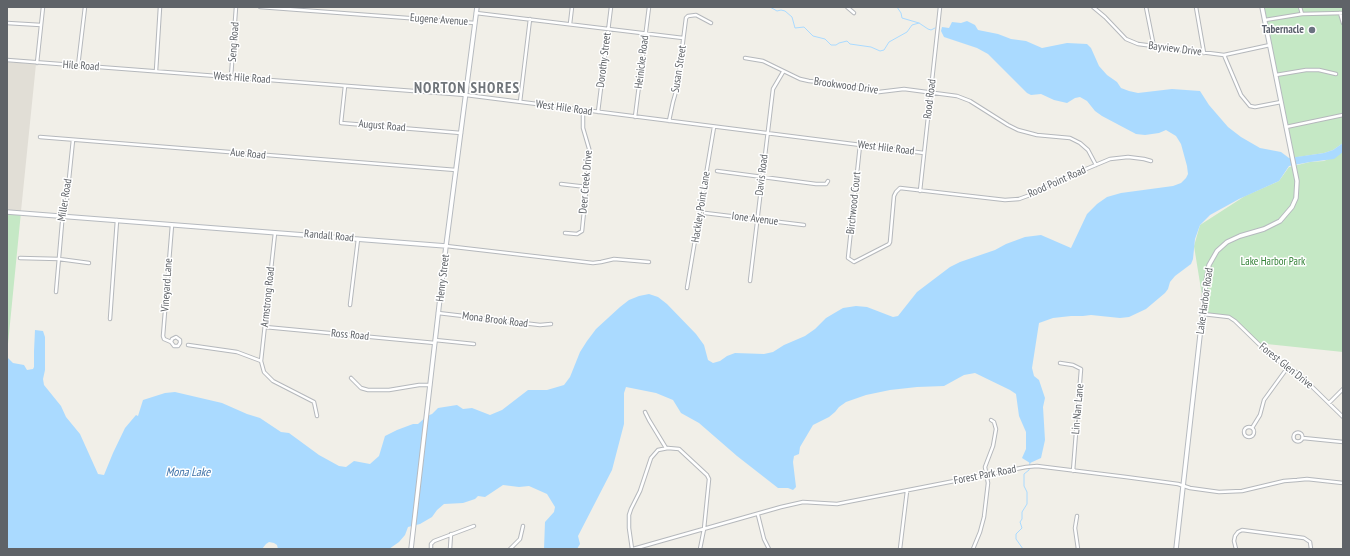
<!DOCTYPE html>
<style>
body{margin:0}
#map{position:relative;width:1350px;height:556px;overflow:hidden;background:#f1efe8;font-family:"PT Sans Narrow",sans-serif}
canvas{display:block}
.frame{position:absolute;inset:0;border:8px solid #5f6368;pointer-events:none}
</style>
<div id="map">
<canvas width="1350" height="556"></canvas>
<div class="frame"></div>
</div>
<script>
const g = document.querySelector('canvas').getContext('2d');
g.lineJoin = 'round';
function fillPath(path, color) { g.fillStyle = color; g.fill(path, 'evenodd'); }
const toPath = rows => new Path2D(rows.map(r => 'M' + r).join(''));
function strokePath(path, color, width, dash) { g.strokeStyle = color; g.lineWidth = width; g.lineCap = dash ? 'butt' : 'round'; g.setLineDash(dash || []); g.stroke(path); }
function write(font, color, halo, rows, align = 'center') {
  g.font = font + ' "PT Sans Narrow",sans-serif'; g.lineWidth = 3; g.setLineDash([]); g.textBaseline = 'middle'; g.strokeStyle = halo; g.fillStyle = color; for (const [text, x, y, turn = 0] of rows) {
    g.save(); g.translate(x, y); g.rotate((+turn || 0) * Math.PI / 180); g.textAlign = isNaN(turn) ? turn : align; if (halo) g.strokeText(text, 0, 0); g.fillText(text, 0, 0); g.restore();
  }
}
fillPath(toPath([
 [7,62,36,64,21,211,7,210]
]), '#e1ded6');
fillPath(toPath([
 [1262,7,1343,7,1343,143,1333,150,1324,153,1298,157,1292,157],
 [1343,152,1343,352,1257,343,1229,317,1205,314,1194,246,1200,225,1245,196,1279,181,1289,167,1310,162,1324,161],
 [7,211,21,212,7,354]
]), '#c5e8c5');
fillPath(toPath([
 [967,21,975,25,978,30,998,34,1011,39,1026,41,1042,48,1067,43,1087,44,1091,48,1099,66,1107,75,1117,82,1121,88,1129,91,1138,93,1172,89,1200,91,1209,105,1228,127,1241,137,1260,148,1281,152,1289,158,1324,153,1333,150,1343,143,1343,152,1334,159,1310,162,1289,166,1279,181,1239,199,1210,215,1200,225,1195,239,1193,259,1191,264,1175,276,1170,282,1168,289,1165,293,1146,309,1129,317,1120,318,1091,315,1083,316,1071,316,1053,318,1039,323,1032,368,1034,376,1039,380,1045,398,1043,407,1045,440,1041,458,1030,463,1022,458,1026,449,1026,432,1019,416,1016,394,1010,390,975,373,964,375,944,386,917,387,890,390,866,395,846,402,839,407,835,412,829,417,813,425,800,447,799,454,794,456,793,462,796,487,793,490,788,488,778,488,737,456,699,423,681,413,673,400,656,393,626,387,624,393,624,424,612,470,578,536,580,544,577,549,544,549,545,522,554,512,555,507,547,494,529,486,519,487,503,485,485,497,478,496,475,499,463,503,444,504,437,510,432,517,420,524,408,527,405,535,399,542,389,549,278,549,277,545,274,543,269,542,266,544,262,549,7,549,7,357,13,363,24,365,27,370,33,369,34,367,34,351,35,330,43,331,45,337,45,370,43,379,44,385,61,406,66,417,80,434,98,474,104,475,113,453,125,428,136,415,138,416,143,400,165,393,175,392,222,403,247,414,260,418,281,432,289,433,319,455,339,466,346,467,354,461,370,464,379,456,385,436,397,430,413,424,418,424,427,416,432,414,438,408,457,405,463,409,472,408,490,415,502,410,528,390,547,390,564,385,570,377,580,352,587,341,596,329,620,307,629,300,639,296,649,294,658,297,667,304,696,334,704,345,708,360,713,363,720,361,727,356,735,353,764,354,773,352,784,345,805,336,815,329,826,318,843,308,856,306,867,307,893,317,898,316,917,292,950,267,960,262,995,250,1006,244,1025,237,1041,235,1071,248,1087,214,1097,204,1107,197,1121,193,1173,186,1181,183,1186,178,1188,174,1187,166,1181,144,1176,136,1166,130,1159,133,1145,135,1136,134,1102,116,1095,111,1087,101,1080,97,1075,98,1067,103,1054,100,1041,94,1031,95,1027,93,988,54,977,48,944,37,941,31,942,27,949,28,952,22,961,23]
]), '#aadaff');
strokePath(toPath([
 [770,7,777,11,781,10,785,11,792,17,795,28,804,27,813,36,825,39,831,45,836,45,839,43,847,41,850,44,871,47,880,51,884,50,889,42,907,32,912,25,919,23],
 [897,7,901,13,902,18,919,23,928,29,931,30,935,28],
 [1023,549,1016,539,1016,534,1022,528,1020,522,1022,519,1022,512,1027,504,1027,492,1024,486,1024,474,1029,470,1030,462]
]), '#aadaff', 1);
const street = toPath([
 [260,7,475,23],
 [847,7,854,13],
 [1093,7,1105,17,1126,39,1138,44,1224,55,1270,45],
 [1146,7,1153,42,1153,47],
 [1196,7,1204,53],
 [1300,7,1302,14],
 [476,13,683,38],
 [1340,13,1343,23],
 [1265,20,1302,14,1343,13],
 [7,23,41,25],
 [570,24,572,7],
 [1224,55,1241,95,1250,106,1255,107,1281,102],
 [745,58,763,61,800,79,809,81,839,84,879,92,904,89,957,96,970,101,1008,125,1018,130,1037,135,1070,138,1080,143,1088,150,1096,165],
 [7,60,466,95,924,153],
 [37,63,43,7],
 [78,66,85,7],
 [156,71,160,7],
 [1276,75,1306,70,1319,70,1336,74],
 [231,77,236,7],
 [345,86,341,123,461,133],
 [520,102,530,19],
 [598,112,611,7],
 [635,117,649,7],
 [669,121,673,102,677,88,686,18,688,16,696,15,711,23],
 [1286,127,1343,115],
 [40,137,456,170],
 [860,145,848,258,854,262,889,244,890,242,894,196,896,192,900,188,1005,200,1019,199,1030,195,1048,185,1110,159,1128,157,1144,159,1151,161],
 [717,171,816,184,826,184,828,181],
 [561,184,587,187],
 [920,191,940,7],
 [705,213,804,225],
 [565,233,577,234,582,231,590,152,583,128,583,111],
 [446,246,593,263,601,262,614,259,649,262],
 [20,258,59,259,89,263],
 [750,281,773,89,783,72],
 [687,288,714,127],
 [56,292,62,223,66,208,73,140],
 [350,305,358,239],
 [438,313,540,325,551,324],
 [1203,314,1229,317,1235,321,1271,356,1299,374,1343,417],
 [110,319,117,220],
 [265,327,435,343],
 [435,340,474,344],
 [171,342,172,339,176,337,180,340,180,343,178,346,174,346,171,342,164,339,163,336,172,225],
 [188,345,237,352,261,361,264,372,273,381,314,402,317,416],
 [261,361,275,233],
 [1060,363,1073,365,1081,369,1073,471],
 [351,378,361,388,368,390,389,390,419,385,430,385],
 [1329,403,1343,389],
 [645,412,649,420,666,448],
 '1244 432a5 5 0 1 1 10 0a5 5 0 1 1-10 0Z',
 [1252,428,1260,415,1264,400,1288,367],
 '1293.5 437a4.5 4.5 0 1 1 9 0a4.5 4.5 0 1 1-9 0Z',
 [1303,438,1343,442],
 [758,515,764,539,769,549],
 [1077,516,1075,528,1078,549],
 [431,549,431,544,434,541,474,526],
 [450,549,451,534],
 [510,549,520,539,523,526],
 [632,549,629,528,629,515,631,509,640,491,651,458,658,450,668,448,679,449,707,475,709,479,704,529,700,549],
 [633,549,781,507,803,502,837,504,1026,467,1037,466,1126,477,1178,484,1190,488,1219,492,1242,491,1284,481,1297,480,1307,479,1343,483],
 [900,549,907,491],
 [973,549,980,532,984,517,988,483,985,467,993,446,996,429,994,422,991,420],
 [1236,549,1234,541,1235,536,1238,532,1242,530,1304,538,1310,542,1311,549]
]);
const secondary = toPath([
 [7,212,446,246],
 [411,549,446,246,477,7],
 [1176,549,1206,282,1209,265,1217,251,1227,242,1240,236,1264,229,1280,221,1292,207,1296,198,1297,181,1262,7]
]);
strokePath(street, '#b5b8bc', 4.5);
strokePath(secondary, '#b6babf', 5.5);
strokePath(street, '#fff', 2.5);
strokePath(secondary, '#fff', 3.5);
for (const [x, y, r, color] of [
 [1312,30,4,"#6b7280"]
]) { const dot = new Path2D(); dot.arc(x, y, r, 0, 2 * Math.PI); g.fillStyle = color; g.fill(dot); strokePath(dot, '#fff', 1.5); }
write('11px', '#5f6368', '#fff', [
 ["Eugene Avenue",439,20,4],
 ["Seng Road",234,42,-86],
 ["Bayview Drive",1175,49,7],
 ["Dorothy Street",604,60,-83],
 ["Heinicke Road",642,62,-83],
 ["Hile Road",81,66,4],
 ["Susan Street",679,69,-81],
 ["West Hile Road",242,78,4],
 ["Brookwood Drive",846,86,8],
 ["Rood Road",930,99,-83],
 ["West Hile Road",564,108,8],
 ["August Road",382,126,5],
 ["West Hile Road",886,148,7],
 ["Aue Road",248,154,5],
 ["Davis Road",762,175,-83],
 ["Deer Creek Drive",586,182,-85],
 ["Rood Point Road",1057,182,-24],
 ["Miller Road",65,200,-81],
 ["Birchwood Court",854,203,-84],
 ["Hackley Point Lane",701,207,-81],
 ["Ione Avenue",755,219,7],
 ["Randall Road",329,236,5],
 ["Henry Street",443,278,-83],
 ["Vineyard Lane",167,285,-86],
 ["Armstrong Road",268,297,-84],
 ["Lake Harbor Road",1205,301,-82],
 ["Mona Brook Road",495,320,7],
 ["Ross Road",350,335,5],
 ["Forest Glen Drive",1286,366,39],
 ["Lin-Nan Lane",1078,409,-85],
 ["Forest Park Road",985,475,-11]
]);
write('bold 11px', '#5b616d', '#fff', [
 ["Tabernacle",1304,30]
], 'right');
write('11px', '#348238', '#fff', [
 ["Lake Harbor Park",1273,262]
]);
write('italic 12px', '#4174aa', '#fff', [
 ["Mona Lake",188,473]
]);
g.letterSpacing = '1px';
write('bold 15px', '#70757a', '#fff', [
 ["NORTON SHORES",467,89]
]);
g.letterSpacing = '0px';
</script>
